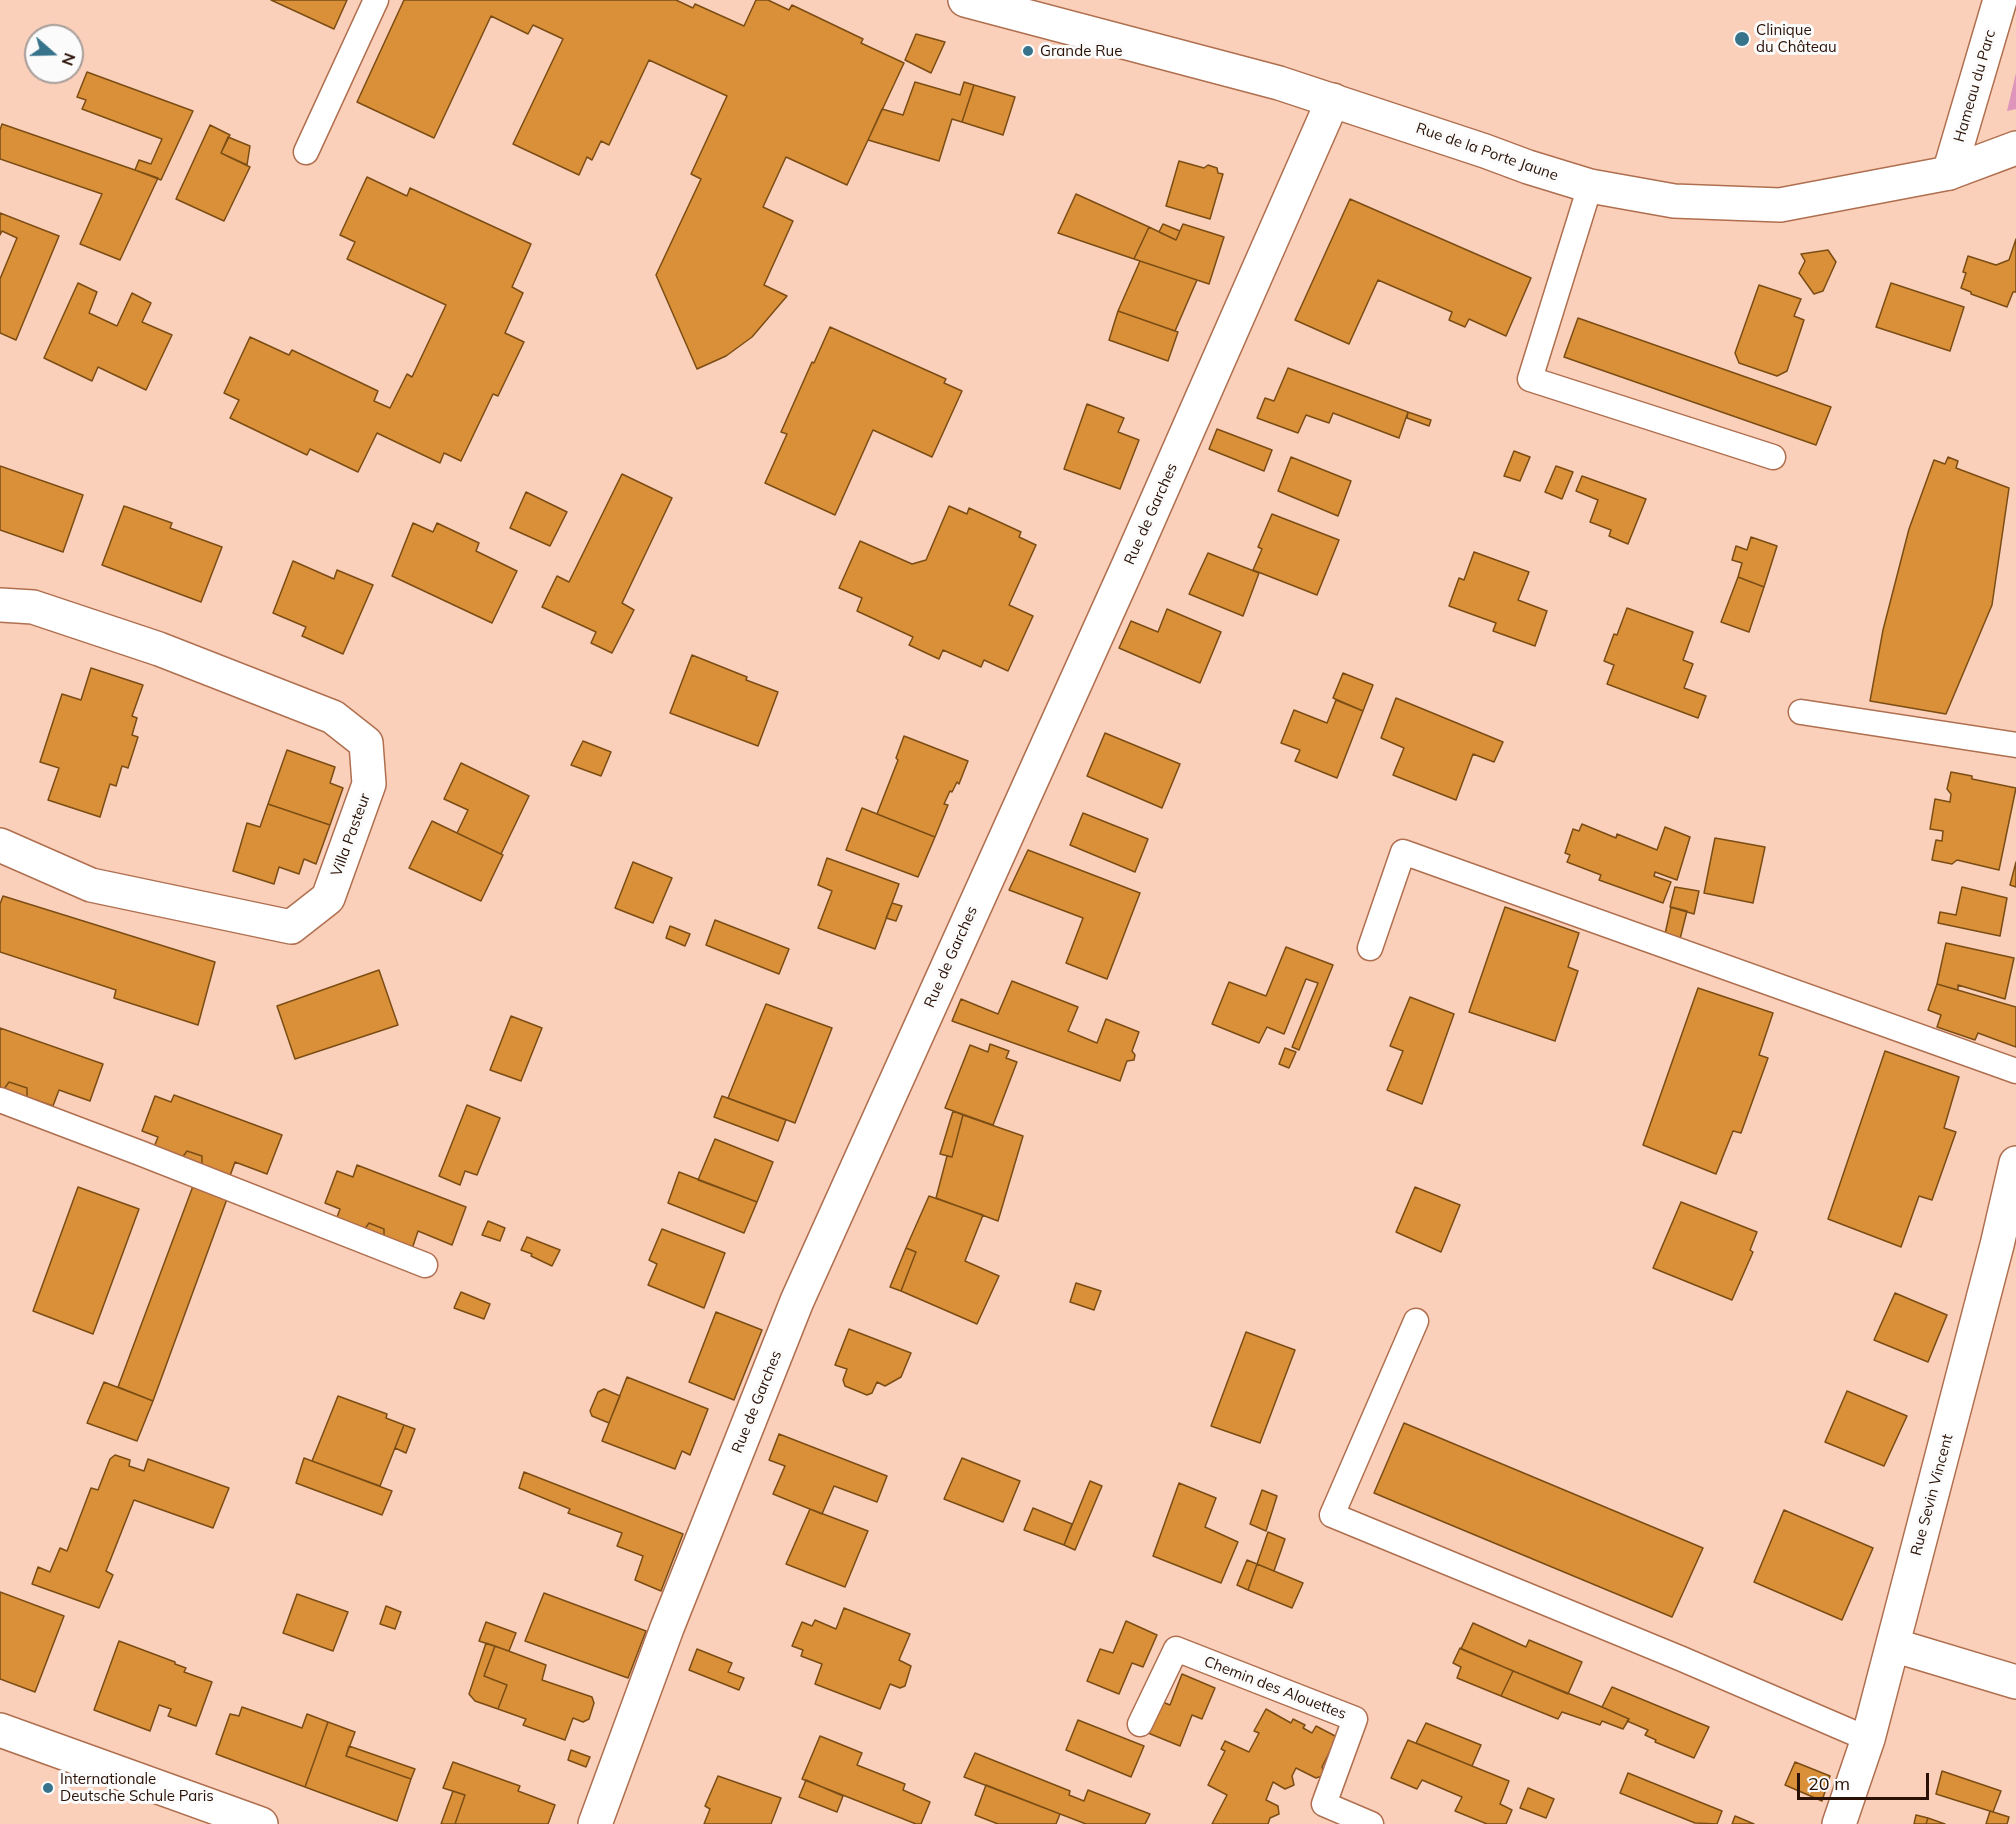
<!DOCTYPE html>
<meta charset="utf-8">
<style>
body{margin:0}
#map{position:relative;width:2016px;height:1824px;overflow:hidden;background:#fbd0bb;font-family:Mulish,sans-serif}
canvas{display:block}
.north{position:absolute;left:24px;top:24px;width:60px;height:60px;box-sizing:border-box;background:#fbfbfb;border:2px solid #a79d99;border-radius:50%;rotate:110deg;font-size:16px;font-weight:700;line-height:24px;text-align:center;color:#291105}
.north::after{content:'';display:block;margin:auto;width:21px;height:27px;background:#37738a;clip-path:polygon(50% 0,100% 100%,50% 72%,0 100%)}
.scale{position:absolute;left:1797px;top:1773px;width:132px;height:27px;box-sizing:border-box;border:3px solid #291105;border-top:0;padding-left:8px;font-size:18px;line-height:21px;white-space:nowrap;color:#291105;-webkit-text-stroke:4px #fbfbfb;paint-order:stroke}
</style>
<div id="map">
<canvas width="2016" height="1824"></canvas>
<div class="north">N</div>
<div class="scale">20 m</div>
</div>
<script>
const g = document.querySelector('canvas').getContext('2d');
g.lineJoin = 'round';
function fillPath(path, color) { g.fillStyle = color; g.fill(path, 'evenodd'); }
const toPath = rows => new Path2D(rows.map(r => 'M' + r).join(''));
function strokePath(path, color, width, dash) { g.strokeStyle = color; g.lineWidth = width; g.lineCap = dash ? 'butt' : 'round'; g.setLineDash(dash || []); g.stroke(path); }
function write(font, color, halo, rows, align = 'center') {
  g.font = font + ' Mulish,sans-serif'; g.lineWidth = 6; g.setLineDash([]); g.textBaseline = 'middle'; g.strokeStyle = halo; g.fillStyle = color; for (const [text, x, y, turn = 0] of rows) {
    g.save(); g.translate(x, y); g.rotate((+turn || 0) * Math.PI / 180); g.textAlign = isNaN(turn) ? turn : align; if (halo) g.strokeText(text, 0, 0); g.fillText(text, 0, 0); g.restore();
  }
}
fillPath(toPath([
 [2016,73,2016,109,2007,111]
]), '#de94bb');
const building = toPath([
 [271,0,347,0,334,29,271,0],
 [404,0,676,0,693,8,695,4,744,26,756,0,768,0,789,10,792,5,863,39,861,43,904,63,847,185,786,157,763,207,793,221,764,285,787,296,752,337,726,356,697,369,656,275,701,179,691,174,727,96,649,60,609,145,601,141,592,160,587,157,579,175,513,144,563,39,533,25,528,34,491,16,434,138,357,102,404,0],
 [916,34,945,42,931,73,905,60,916,34],
 [87,72,193,111,161,180,135,170,139,160,151,164,162,139,82,109,86,100,77,97,87,72],
 [915,82,960,95,964,82,974,85,962,122,952,119,939,161,868,140,882,109,903,115,915,82],
 [974,85,1015,97,1003,135,962,122,974,85],
 [2,124,158,178,120,260,80,244,102,194,0,159,0,130,2,124],
 [210,125,230,135,221,153,250,167,224,221,176,199,210,125],
 [228,137,250,146,247,165,221,153,228,137],
 [1179,161,1204,168,1208,165,1217,168,1218,173,1223,174,1210,219,1166,206,1179,161],
 [367,177,407,196,410,188,531,244,512,287,523,293,505,333,524,342,498,396,493,394,461,461,444,453,440,463,377,433,358,472,310,449,307,455,230,418,239,400,224,393,250,337,289,355,292,350,378,391,374,401,390,408,407,374,412,377,446,305,347,259,355,242,340,235,367,177],
 [1076,194,1149,227,1134,259,1058,233,1076,194],
 [1350,199,1531,278,1506,336,1469,319,1465,327,1449,320,1452,312,1378,280,1349,344,1295,320,1350,199],
 [0,213,59,236,16,340,0,333,0,279,17,238,2,231,0,235,0,213],
 [1163,224,1180,231,1176,240,1159,232,1163,224],
 [1183,224,1224,237,1209,284,1134,259,1149,227,1176,240,1183,224],
 [2016,239,2016,292,2013,292,2007,307,1971,294,1971,292,1961,288,1966,273,1963,272,1968,256,1996,265,2009,260,2016,239],
 [1828,250,1836,262,1823,291,1814,294,1799,273,1805,261,1801,254,1828,250],
 [1140,261,1197,280,1175,331,1118,311,1140,261],
 [78,283,97,292,89,313,117,326,132,293,151,303,142,322,172,335,146,390,98,367,92,381,44,358,78,283],
 [1891,283,1964,307,1950,351,1876,327,1891,283],
 [1759,285,1801,299,1794,316,1804,320,1787,371,1777,376,1739,363,1735,353,1759,285],
 [1118,311,1178,332,1168,361,1109,340,1118,311],
 [1578,318,1831,407,1816,445,1564,357,1578,318],
 [830,327,946,379,944,383,962,391,932,457,873,430,835,515,765,483,787,434,781,432,812,362,814,363,830,327],
 [1288,368,1408,412,1399,438,1333,413,1329,423,1306,415,1298,433,1257,418,1265,398,1274,401,1288,368],
 [1087,404,1124,418,1118,432,1139,440,1120,489,1064,469,1087,404],
 [1408,412,1431,420,1429,426,1407,418,1408,412],
 [1217,429,1272,450,1264,471,1209,449,1217,429],
 [1514,451,1530,457,1520,481,1504,476,1514,451],
 [1291,457,1351,481,1338,516,1278,491,1291,457],
 [1948,457,1958,461,1956,468,2009,488,1992,605,1946,714,1870,701,1883,630,1909,529,1934,460,1945,464,1948,457],
 [0,466,83,495,63,552,0,530,0,466],
 [1556,466,1573,472,1562,499,1545,492,1556,466],
 [622,474,672,498,622,603,634,610,612,653,591,643,596,632,542,607,557,576,569,582,622,474],
 [1582,476,1646,499,1628,544,1609,536,1611,530,1590,522,1598,500,1576,491,1582,476],
 [526,492,567,512,550,546,510,528,526,492],
 [124,506,172,523,170,528,222,547,201,602,102,565,124,506],
 [949,506,967,514,969,508,1021,532,1019,537,1036,545,1009,605,1033,616,1008,671,984,660,981,667,943,650,939,659,909,645,913,637,857,611,862,598,839,588,860,541,912,564,926,560,949,506],
 [1272,514,1339,540,1317,595,1253,570,1262,549,1258,547,1272,514],
 [413,523,433,532,437,523,479,543,476,551,517,571,492,623,392,576,413,523],
 [1751,537,1777,546,1764,587,1738,577,1742,563,1732,560,1736,546,1747,550,1751,537],
 [1474,552,1529,572,1518,600,1547,611,1535,646,1493,631,1496,623,1449,606,1459,578,1464,580,1474,552],
 [1208,553,1259,573,1243,616,1189,594,1208,553],
 [293,561,334,579,337,570,373,585,343,654,302,636,306,627,273,613,293,561],
 [1738,577,1764,587,1749,632,1721,622,1738,577],
 [1627,608,1693,632,1683,660,1693,664,1684,688,1706,696,1698,718,1607,684,1614,665,1604,661,1614,634,1617,635,1627,608],
 [1167,609,1221,632,1200,683,1119,648,1131,621,1158,632,1167,609],
 [692,655,747,677,746,680,778,692,758,746,670,713,692,655],
 [91,668,143,685,132,716,137,718,132,735,138,737,128,768,122,766,116,786,110,784,100,817,48,800,59,768,40,762,62,694,81,700,91,668],
 [1343,673,1373,685,1363,711,1333,698,1343,673],
 [1396,698,1503,742,1494,762,1473,754,1456,800,1393,775,1404,748,1381,738,1396,698],
 [1336,700,1363,711,1337,778,1295,761,1300,750,1281,743,1294,710,1327,723,1336,700],
 [1105,733,1180,764,1162,808,1087,776,1105,733],
 [904,736,968,761,959,784,957,782,952,792,950,791,944,804,948,805,935,837,877,814,898,760,896,758,904,736],
 [583,741,611,752,601,776,571,765,583,741],
 [287,750,335,767,330,783,343,788,330,825,268,804,287,750],
 [461,763,529,796,501,854,457,833,468,810,444,799,461,763],
 [1951,772,1972,776,1972,779,2016,788,1999,870,1957,860,1952,864,1932,860,1936,840,1942,841,1943,831,1930,829,1935,799,1950,802,1951,794,1947,789,1951,772],
 [268,804,330,825,316,864,304,859,299,874,279,867,274,884,233,871,247,823,260,827,268,804],
 [862,808,935,837,918,877,846,850,862,808],
 [1083,813,1148,839,1135,872,1070,845,1083,813],
 [432,821,503,855,481,901,409,868,432,821],
 [1582,824,1616,838,1617,834,1657,850,1665,827,1690,837,1677,880,1655,872,1654,876,1671,882,1663,903,1599,880,1601,875,1567,862,1570,855,1565,853,1573,829,1579,831,1582,824],
 [1715,838,1765,847,1753,903,1704,893,1715,838],
 [1028,850,1140,893,1107,979,1066,963,1083,918,1009,890,1028,850],
 [827,858,899,884,875,949,818,928,832,891,818,885,827,858],
 [633,862,672,878,653,923,615,908,633,862],
 [2016,862,2016,887,2010,885,2016,862],
 [1675,887,1699,891,1694,914,1670,907,1675,887],
 [1962,887,2007,898,2000,936,1938,923,1940,912,1956,915,1962,887],
 [3,896,215,962,198,1025,114,998,116,990,0,952,0,904,3,896],
 [892,903,902,906,896,921,886,918,892,903],
 [1505,907,1579,933,1568,967,1578,971,1555,1041,1469,1012,1505,907],
 [1671,907,1687,911,1680,939,1665,934,1671,907],
 [715,920,789,949,779,974,706,945,715,920],
 [670,926,690,934,685,946,666,938,670,926],
 [1946,943,2014,958,2005,999,1958,985,1958,990,1937,984,1946,943],
 [1286,947,1333,965,1299,1050,1292,1047,1318,983,1306,979,1284,1034,1267,1027,1259,1043,1212,1024,1229,982,1266,996,1286,947],
 [379,970,398,1025,295,1059,277,1006,379,970],
 [1012,981,1078,1007,1068,1031,1097,1043,1106,1019,1139,1032,1132,1051,1135,1055,1134,1060,1127,1061,1120,1081,952,1021,961,999,998,1014,1012,981],
 [1937,984,2016,1007,2016,1047,1978,1033,1975,1040,1937,1027,1941,1015,1928,1010,1937,984],
 [1698,988,1773,1013,1759,1055,1768,1058,1741,1133,1733,1131,1716,1174,1643,1145,1698,988],
 [1410,997,1454,1014,1422,1104,1387,1090,1403,1051,1390,1046,1410,997],
 [766,1004,832,1028,795,1123,728,1098,766,1004],
 [511,1016,542,1028,521,1081,490,1070,511,1016],
 [0,1028,103,1064,90,1101,59,1090,53,1106,27,1097,27,1088,9,1082,4,1089,0,1087,0,1028],
 [990,1044,1009,1051,1006,1058,1017,1062,993,1125,945,1108,970,1045,988,1052,990,1044],
 [1285,1048,1296,1052,1289,1068,1279,1064,1285,1048],
 [1885,1051,1959,1077,1944,1128,1956,1132,1932,1200,1919,1196,1901,1247,1828,1219,1885,1051],
 [9,1082,27,1088,27,1097,4,1089,9,1082],
 [174,1095,282,1135,267,1174,235,1162,230,1176,202,1165,202,1156,187,1151,182,1158,154,1147,158,1137,142,1131,155,1096,171,1102,174,1095],
 [722,1096,786,1120,778,1141,714,1117,722,1096],
 [467,1105,500,1118,477,1175,465,1171,460,1185,439,1176,467,1105],
 [953,1111,963,1115,952,1157,940,1154,953,1111],
 [963,1115,1023,1136,998,1221,936,1198,947,1156,952,1157,963,1115],
 [715,1139,773,1162,757,1202,698,1180,715,1139],
 [187,1151,202,1156,202,1165,182,1158,187,1151],
 [357,1165,466,1207,452,1245,418,1231,412,1249,384,1238,384,1229,369,1223,364,1230,336,1220,340,1209,325,1203,337,1171,353,1177,357,1165],
 [679,1172,757,1202,744,1233,668,1203,679,1172],
 [193,1186,227,1199,153,1401,118,1387,193,1186],
 [78,1187,139,1209,93,1334,33,1311,78,1187],
 [1415,1187,1460,1205,1441,1252,1396,1232,1415,1187],
 [929,1196,983,1215,965,1261,999,1276,977,1324,901,1291,916,1252,906,1248,929,1196],
 [1681,1202,1757,1232,1750,1250,1753,1252,1732,1300,1653,1268,1681,1202],
 [488,1221,505,1228,500,1241,482,1235,488,1221],
 [369,1223,384,1229,384,1238,364,1230,369,1223],
 [662,1229,725,1253,704,1308,648,1285,657,1264,649,1260,662,1229],
 [527,1237,560,1250,552,1266,531,1256,532,1254,521,1250,527,1237],
 [906,1248,916,1252,901,1291,890,1287,906,1248],
 [1076,1283,1101,1291,1094,1310,1070,1302,1076,1283],
 [461,1292,490,1304,484,1319,454,1308,461,1292],
 [1895,1293,1947,1315,1928,1362,1874,1340,1895,1293],
 [716,1312,762,1330,734,1400,689,1382,716,1312],
 [849,1329,911,1353,901,1377,885,1386,877,1382,872,1393,867,1395,845,1386,843,1380,847,1369,835,1365,849,1329],
 [1246,1332,1295,1350,1260,1443,1211,1426,1246,1332],
 [627,1377,708,1409,690,1455,682,1451,675,1469,602,1441,627,1377],
 [104,1382,153,1401,137,1441,87,1423,104,1382],
 [604,1389,620,1396,609,1423,592,1416,590,1411,598,1392,604,1389],
 [1847,1391,1907,1416,1884,1466,1825,1442,1847,1391],
 [338,1396,387,1414,386,1418,404,1425,380,1486,312,1461,338,1396],
 [1404,1423,1703,1548,1672,1617,1374,1493,1404,1423],
 [404,1425,415,1429,406,1453,395,1448,404,1425],
 [779,1434,887,1476,877,1502,834,1486,822,1514,773,1494,785,1466,769,1460,779,1434],
 [115,1455,130,1460,129,1466,144,1471,148,1459,229,1488,213,1528,134,1500,106,1571,113,1575,99,1608,32,1584,38,1567,50,1572,60,1548,67,1551,91,1488,98,1490,110,1459,115,1455],
 [304,1458,392,1491,382,1515,296,1483,304,1458],
 [962,1458,1020,1481,1003,1522,944,1499,962,1458],
 [524,1472,683,1534,661,1591,635,1580,643,1556,617,1546,622,1533,568,1513,570,1509,519,1488,524,1472],
 [1090,1481,1102,1486,1075,1550,1064,1545,1090,1481],
 [1179,1483,1216,1498,1205,1527,1238,1542,1221,1583,1153,1556,1179,1483],
 [1262,1490,1277,1496,1266,1531,1250,1524,1262,1490],
 [1033,1508,1072,1524,1064,1545,1024,1530,1033,1508],
 [810,1509,868,1531,845,1587,786,1564,810,1509],
 [1784,1510,1873,1548,1842,1620,1754,1582,1784,1510],
 [1268,1532,1285,1539,1274,1571,1257,1564,1268,1532],
 [1247,1560,1257,1564,1248,1590,1237,1585,1247,1560],
 [1257,1564,1303,1583,1292,1608,1248,1590,1257,1564],
 [0,1592,64,1616,35,1692,0,1679,0,1592],
 [544,1593,646,1631,628,1678,525,1641,544,1593],
 [297,1594,348,1612,333,1651,283,1633,297,1594],
 [386,1606,401,1612,395,1629,380,1624,386,1606],
 [844,1608,910,1634,899,1660,911,1666,905,1686,900,1688,890,1684,880,1709,815,1684,822,1664,801,1656,803,1650,792,1646,802,1622,812,1626,815,1620,836,1629,844,1608],
 [1126,1621,1157,1635,1143,1667,1132,1663,1119,1694,1087,1681,1100,1649,1113,1653,1126,1621],
 [486,1622,516,1633,509,1651,479,1641,486,1622],
 [1473,1623,1526,1647,1529,1640,1582,1662,1568,1694,1461,1649,1473,1623],
 [119,1641,175,1662,175,1664,186,1668,184,1672,212,1682,196,1726,168,1716,171,1709,159,1705,150,1731,94,1710,119,1641],
 [486,1643,495,1646,484,1676,507,1685,498,1709,475,1701,469,1694,486,1643],
 [495,1646,546,1665,542,1680,592,1697,594,1703,589,1719,583,1722,573,1718,565,1740,523,1725,526,1719,498,1709,507,1685,484,1676,495,1646],
 [1460,1648,1513,1671,1501,1696,1457,1678,1461,1667,1453,1663,1460,1648],
 [697,1649,732,1663,728,1672,744,1678,739,1690,689,1670,697,1649],
 [1513,1671,1602,1707,1629,1719,1623,1729,1602,1721,1600,1725,1562,1712,1558,1719,1501,1696,1513,1671],
 [1182,1674,1215,1688,1202,1719,1192,1715,1180,1746,1148,1733,1160,1701,1170,1705,1182,1674],
 [1612,1687,1709,1727,1694,1758,1655,1742,1656,1740,1645,1735,1648,1730,1627,1721,1629,1719,1602,1707,1612,1687],
 [242,1707,302,1728,307,1714,328,1722,305,1787,216,1754,230,1714,239,1716,242,1707],
 [1266,1709,1291,1723,1293,1719,1305,1725,1303,1728,1312,1733,1316,1726,1337,1737,1322,1767,1325,1775,1316,1778,1296,1768,1292,1776,1294,1785,1285,1789,1273,1782,1266,1800,1278,1806,1279,1814,1270,1818,1268,1824,1212,1824,1227,1795,1208,1785,1225,1751,1221,1749,1225,1741,1249,1752,1259,1733,1254,1731,1266,1709],
 [1078,1720,1144,1746,1131,1777,1066,1750,1078,1720],
 [328,1722,355,1732,346,1756,411,1779,397,1821,305,1787,328,1722],
 [1426,1723,1481,1745,1472,1766,1416,1743,1426,1723],
 [820,1736,862,1753,857,1765,905,1784,903,1790,930,1802,921,1824,916,1824,802,1779,820,1736],
 [1408,1740,1509,1781,1500,1804,1512,1810,1506,1824,1487,1824,1455,1811,1462,1797,1422,1780,1417,1789,1391,1778,1408,1740],
 [349,1746,415,1769,411,1779,346,1756,349,1746],
 [571,1750,590,1757,586,1767,568,1760,571,1750],
 [975,1753,1070,1791,1069,1795,1084,1801,1088,1790,1150,1814,1145,1824,1086,1824,964,1777,975,1753],
 [453,1762,520,1786,518,1791,555,1805,548,1824,455,1824,465,1795,443,1788,453,1762],
 [1795,1762,1830,1776,1822,1801,1785,1785,1795,1762],
 [1942,1771,2001,1791,1993,1812,1936,1794,1942,1771],
 [1628,1773,1722,1811,1717,1824,1695,1823,1620,1793,1628,1773],
 [718,1776,781,1798,771,1824,704,1824,710,1809,705,1806,718,1776],
 [806,1780,843,1796,837,1812,799,1797,806,1780],
 [986,1785,1060,1814,1056,1824,998,1824,975,1815,986,1785],
 [1528,1788,1554,1799,1546,1818,1520,1808,1528,1788],
 [453,1791,465,1795,455,1824,441,1824,453,1791],
 [1990,1811,2009,1817,2007,1824,1986,1824,1990,1811],
 [1916,1815,1928,1818,1926,1824,1914,1824,1916,1815],
 [1735,1816,1754,1824,1732,1824,1735,1816],
 [1928,1818,1945,1824,1926,1824,1928,1818]
]);
fillPath(building, '#d99039');
strokePath(building, '#7b4d14', 1.5);
const service = toPath([
 [306,152,376,0],
 [1590,186,1530,379,1773,457],
 [1801,712,2016,745],
 [1370,948,1403,852,2016,1071],
 [0,1100,140,1153,425,1265],
 [1416,1321,1332,1515,1682,1659,1868,1739],
 [1140,1724,1176,1649,1355,1719,1324,1804,1371,1824]
]);
const minor = toPath([
 [1949,173,2000,0],
 [0,605,33,607,159,649,333,717,366,743,369,784,328,898,291,927,91,885,0,845],
 [1893,1645,2016,1682],
 [0,1730,261,1824],
 [595,1824,667,1628,797,1301,1129,564,1333,100],
 [1839,1824,1868,1739,1997,1245,2016,1163]
]);
const secondary = toPath([
 [965,0,1279,83,1485,151,1528,167,1590,186,1674,201,1780,205,1949,173,2016,148]
]);
strokePath(service, '#af6f4f', 27);
strokePath(minor, '#af6f4f', 36);
strokePath(secondary, '#af6f4f', 36);
strokePath(service, '#fff', 24);
strokePath(minor, '#fff', 33);
strokePath(secondary, '#fff', 33);
for (const [x, y, r, color] of [
 [1742,39,8,"#37738a"],
 [1028,51,6,"#37738a"],
 [48,1788,6,"#37738a"]
]) { const dot = new Path2D(); dot.arc(x, y, r, 0, 2 * Math.PI); g.fillStyle = color; g.fill(dot); strokePath(dot, '#fbfbfb', 2); }
write('15px', '#291105', '#fbfbfb', [
 ["Clinique",1756,30],
 ["du Château",1756,47],
 ["Grande Rue",1040,51],
 ["Internationale",60,1779],
 ["Deutsche Schule Paris",60,1796]
], 'left');
write('15px', '#291105', '#fbfbfb', [
 ["Hameau du Parc",1975,86,-74],
 ["Rue de la Porte Jaune",1487,152,19],
 ["Rue de Garches",1151,514,-66],
 ["Villa Pasteur",351,835,-70],
 ["Rue de Garches",951,957,-66],
 ["Rue de Garches",757,1402,-68],
 ["Rue Sevin Vincent",1932,1495,-75],
 ["Chemin des Alouettes",1275,1688,21]
]);
</script>
